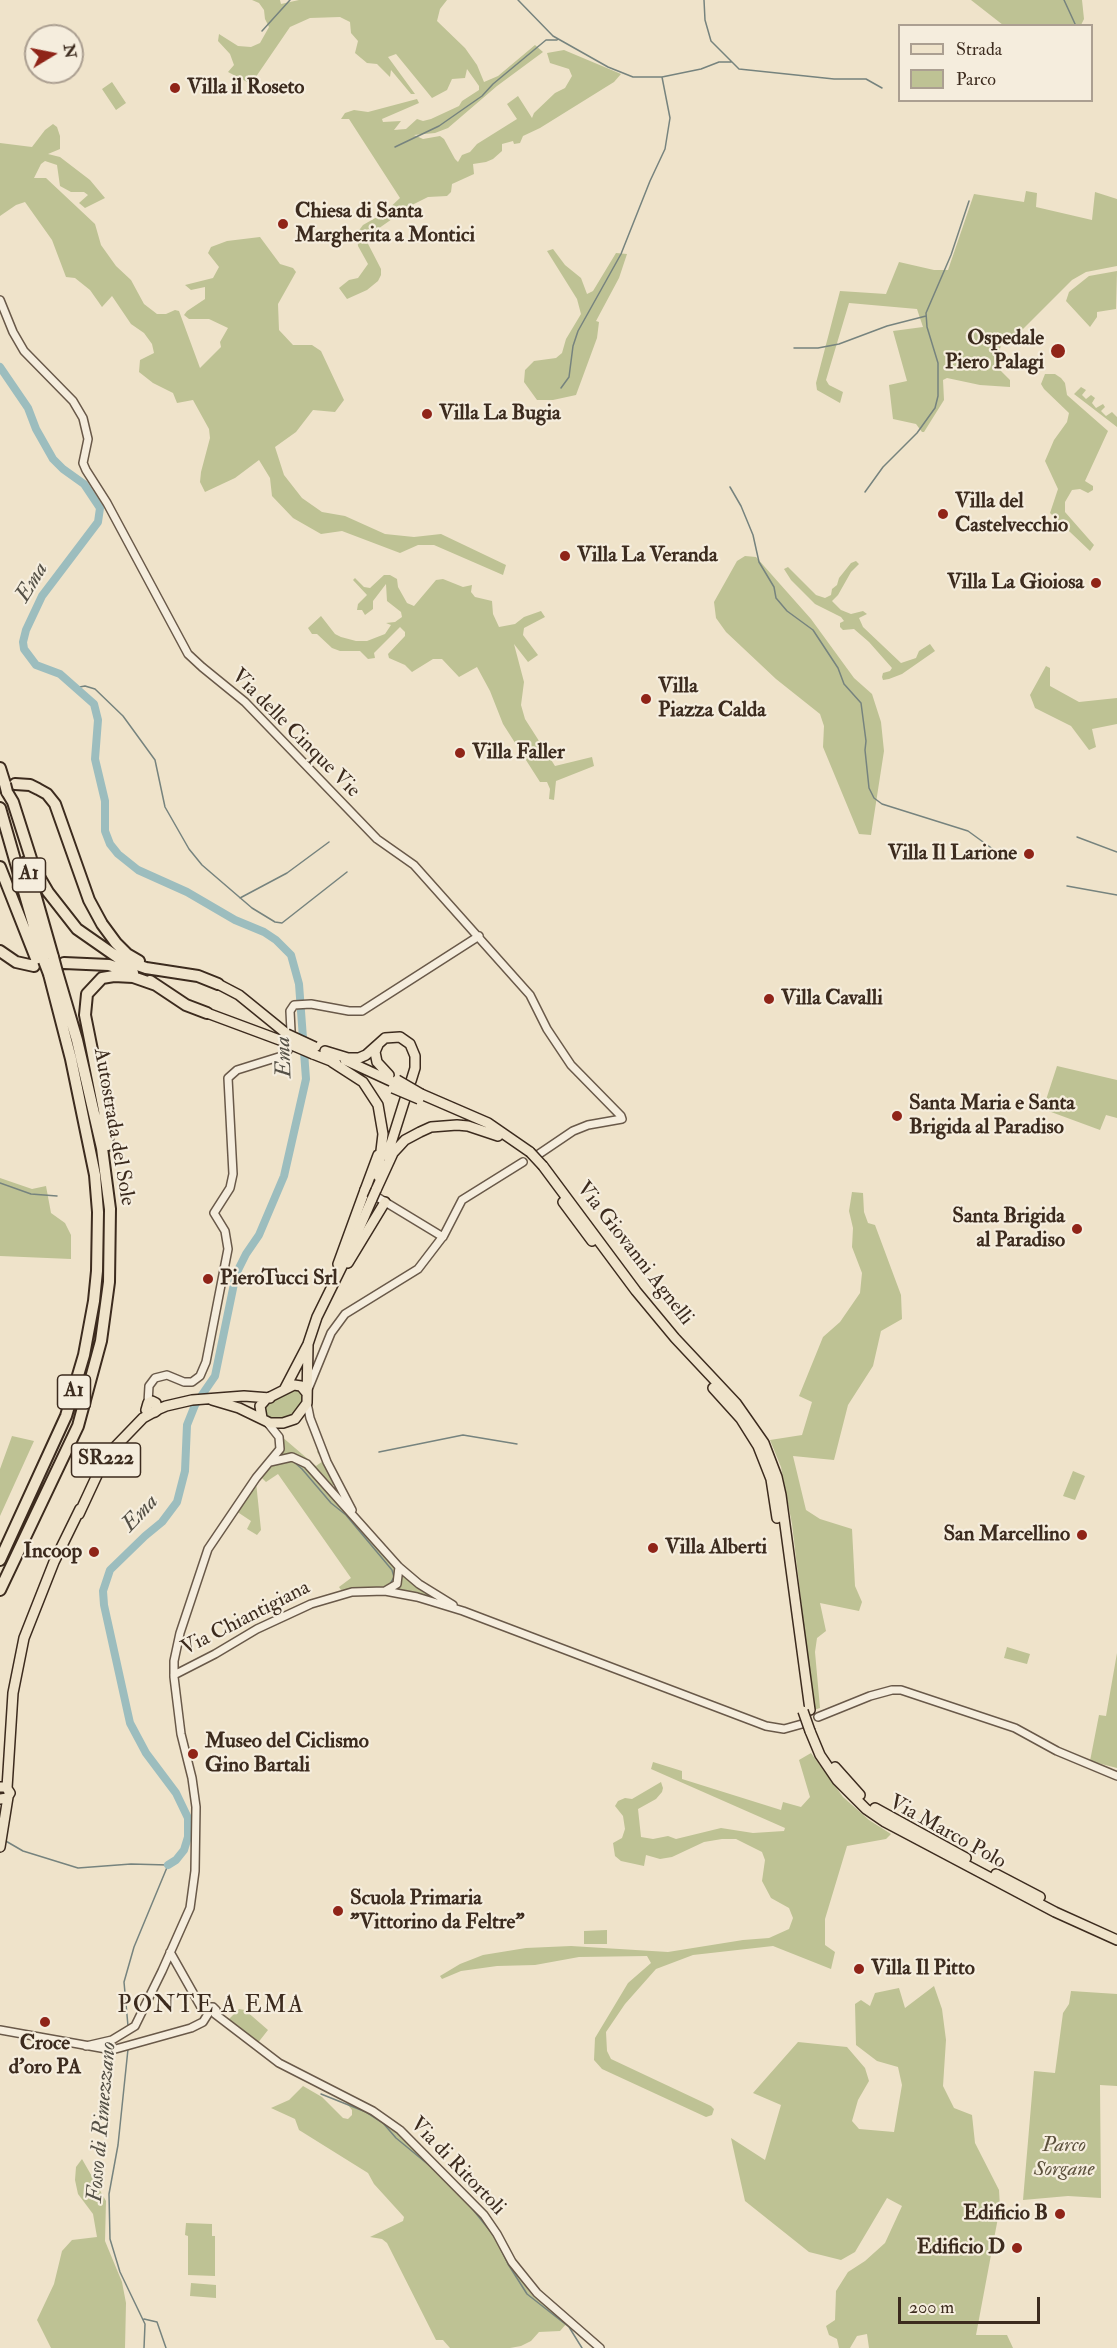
<!DOCTYPE html>
<style>
body{margin:0}
#map{position:relative;width:1117px;height:2348px;overflow:hidden;background:#efe3ca;font-family:"IM FELL Double Pica",serif}
canvas{display:block}
.legend{position:absolute;left:898px;top:24px;width:195px;height:78px;box-sizing:border-box;background:#f5eddd;border:2px solid #ab9f91;margin:0;padding:8px 10px;list-style:none;font-size:18px;color:#3c2b1e}
.legend li{display:flex;align-items:center;gap:12px;height:30px}
.legend b{width:30px;border:2px solid #ab9f91}
.north{position:absolute;left:24px;top:24px;width:60px;height:60px;box-sizing:border-box;background:#f5eddd;border:2px solid #ab9f91;border-radius:50%;rotate:80deg;font-size:16px;font-weight:700;line-height:24px;text-align:center;color:#3c2b1e}
.north::after{content:'';display:block;margin:auto;width:21px;height:27px;background:#8f2418;clip-path:polygon(50% 0,100% 100%,50% 72%,0 100%)}
.scale{position:absolute;left:898px;top:2297px;width:142px;height:27px;box-sizing:border-box;border:3px solid #3c2b1e;border-top:0;padding-left:8px;font-size:18px;line-height:21px;white-space:nowrap;color:#3c2b1e;-webkit-text-stroke:4px #f5eddd;paint-order:stroke}
</style>
<div id="map">
<canvas width="1117" height="2348"></canvas>
<ul class="legend">
<li><b style="height:8px;background:#efe3ca"></b>Strada</li>
<li><b style="height:16px;background:#bec294"></b>Parco</li>
</ul>
<div class="north">N</div>
<div class="scale">200 m</div>
</div>
<script>
const g = document.querySelector('canvas').getContext('2d');
g.lineJoin = 'round';
function fillPath(path, color) { g.fillStyle = color; g.fill(path, 'evenodd'); }
const toPath = rows => new Path2D(rows.map(r => 'M' + r).join(''));
function strokePath(path, color, width, dash) { g.strokeStyle = color; g.lineWidth = width; g.lineCap = dash ? 'butt' : 'round'; g.setLineDash(dash || []); g.stroke(path); }
function write(font, color, halo, rows, align = 'center') {
  g.font = font + ' "IM FELL Double Pica",serif'; g.lineWidth = 4.5; g.setLineDash([]); g.textBaseline = 'middle'; g.strokeStyle = halo; g.fillStyle = color; for (const [text, x, y, turn = 0] of rows) {
    g.save(); g.translate(x, y); g.rotate((+turn || 0) * Math.PI / 180); g.textAlign = isNaN(turn) ? turn : align; if (halo) g.strokeText(text, 0, 0); g.fillText(text, 0, 0); g.restore();
  }
}
fillPath(toPath([
 [252,0,280,0,281,4,299,0,447,0,440,9,437,21,465,48,477,65,484,82,498,76,535,45,543,52,497,86,448,128,435,133,414,135,423,139,440,136,444,139,455,159,458,162,462,155,470,152,477,144,517,119,507,104,518,96,532,118,534,113,555,93,565,88,572,76,569,69,550,63,547,53,564,50,621,74,614,82,540,128,523,136,520,143,514,144,513,141,502,144,502,151,493,159,486,162,473,164,474,174,452,184,451,192,447,196,428,197,412,205,365,238,381,269,381,275,378,281,367,290,347,299,339,288,349,280,358,278,368,264,358,246,357,233,363,225,384,213,400,198,349,119,341,119,345,113,354,110,368,112,417,99,419,103,382,119,383,122,401,121,394,130,406,129,417,119,423,121,431,119,459,106,462,101,479,90,479,86,467,69,465,78,452,79,447,90,432,98,396,54,388,57,415,94,411,94,391,70,390,77,377,64,367,63,355,53,358,41,351,33,350,22,340,17,310,18,290,27,251,84,228,72,234,65,230,54,218,41,219,34,238,46,251,47,260,43,269,27,265,19,264,10,259,3],
 [971,0,1082,0,1084,19,1081,25,1003,25],
 [112,82,126,103,116,110,102,89],
 [53,124,57,127,60,136,60,149,48,154,60,157,90,180,105,198,85,208,79,203,88,195,84,192,71,192,60,186,57,165,45,161,41,164,34,178,46,178,95,224,101,245,116,266,131,280,144,304,157,314,166,314,175,310,179,311,200,368,221,347,220,342,228,328,209,319,189,319,184,315,187,311,205,299,205,287,191,290,185,285,213,278,219,267,208,253,211,247,227,241,260,237,280,264,293,268,296,272,278,304,279,330,293,345,312,345,321,351,344,400,335,412,313,410,296,432,275,447,284,475,302,498,322,512,345,516,385,534,414,537,441,534,506,565,503,575,434,545,418,545,400,553,342,531,321,534,293,518,272,496,270,478,259,460,235,478,205,492,200,482,201,472,210,438,209,429,193,400,177,403,173,393,153,383,139,372,140,360,154,353,152,344,144,333,131,324,112,296,102,307,90,290,75,278,66,277,52,240,25,202,16,205,0,216,0,143,32,147,45,130],
 [1026,191,1037,193,1036,207,1092,220,1095,192,1117,199,1117,266,1086,272,1072,280,1016,336,1001,345,998,357,1001,371,1010,380,1010,387,980,385,947,378,943,380,944,400,924,432,922,432,916,424,893,419,889,385,907,381,893,331,923,327,917,309,849,303,826,380,829,385,843,392,840,403,817,390,816,383,840,291,886,294,899,262,934,270,948,270,974,194,1024,202],
 [553,249,565,265,581,278,587,294,593,291,616,253,627,254,619,278,596,321,599,322,597,338,576,395,553,400,537,400,524,382,525,370,534,361,556,358,562,353,566,339,581,314,577,299,547,251],
 [1117,271,1116,309,1097,312,1097,317,1090,327,1066,301,1069,292,1089,276],
 [1045,374,1055,374,1061,378,1065,383,1067,395,1108,431,1085,481,1093,486,1093,490,1088,493,1080,489,1072,490,1065,502,1065,512,1094,545,1090,551,1050,513,1058,489,1045,461,1054,440,1067,422,1069,413,1044,389,1041,384],
 [1081,387,1086,390,1082,395,1086,399,1091,395,1095,398,1092,403,1096,408,1103,404,1105,407,1101,411,1106,416,1112,412,1117,417,1117,427,1074,394],
 [745,556,756,557,811,619,854,678,872,694,881,722,884,751,871,835,859,834,823,747,824,726,820,714,776,679,726,632,716,618,714,602,737,561],
 [856,561,859,564,851,572,838,595,832,601,841,610,851,614,863,611,867,614,859,618,863,627,901,663,916,658,919,651,930,644,935,651,902,674,889,679,883,680,882,677,883,673,890,671,892,668,869,642,854,629,843,630,840,627,840,623,844,621,841,617,815,604,791,580,784,569,788,567,816,595,825,598,831,595,832,589,837,585,839,578,851,563],
 [384,575,390,575,397,579,398,587,407,603,414,606,436,580,443,579,463,587,472,585,471,592,475,597,492,601,493,614,499,627,515,624,524,617,541,611,545,617,524,628,523,635,538,655,528,662,514,644,524,682,521,705,525,719,555,766,592,757,594,766,556,781,554,800,549,799,550,789,547,782,540,782,503,724,490,691,477,667,459,677,442,659,433,659,412,672,405,665,389,658,388,654,405,636,405,632,400,627,374,653,375,658,368,659,360,651,340,651,332,648,317,634,312,634,308,628,321,616,335,634,341,637,356,641,367,641,385,634,391,625,386,623,395,622,402,617,401,612,387,601,386,584,373,601,373,609,365,615,362,610,357,610,358,604,367,595,353,580,355,578,364,587,370,588],
 [1046,666,1050,668,1050,686,1079,702,1117,698,1117,724,1092,729,1096,747,1089,750,1071,726,1035,708,1030,695],
 [1057,1066,1117,1080,1117,1118,1106,1115,1100,1130,1043,1109],
 [0,1178,32,1189,46,1186,51,1213,65,1223,71,1235,71,1259,0,1256],
 [852,1192,863,1193,864,1212,868,1223,875,1225,901,1295,902,1319,881,1331,873,1366,848,1405,834,1460,793,1456,806,1510,820,1519,852,1529,855,1586,862,1602,859,1611,820,1603,826,1631,817,1638,815,1652,820,1708,814,1710,792,1524,781,1467,770,1440,802,1435,812,1402,799,1396,823,1337,840,1322,860,1293,862,1273,852,1247,853,1228,849,1211],
 [291,1388,301,1388,305,1399,300,1411,284,1421,266,1418,263,1405],
 [12,1436,34,1441,0,1516,0,1469],
 [281,1436,316,1466,323,1461,317,1452,319,1447,334,1485,331,1486,302,1457,292,1454,275,1457],
 [291,1460,307,1468,396,1570,395,1578,390,1586,341,1590,339,1587,351,1578,278,1474,266,1482,260,1476,276,1462],
 [1073,1471,1085,1476,1075,1500,1063,1496],
 [256,1482,261,1530,257,1535,247,1529,251,1521,236,1511],
 [402,1573,410,1582,435,1599,397,1591],
 [1007,1647,1030,1654,1027,1664,1004,1658],
 [1117,1653,1117,1768,1090,1761,1099,1715,1106,1716],
 [811,1753,843,1797,869,1820,891,1834,886,1839,847,1846,825,1919,825,1945,835,1952,831,1969,773,1946,693,1955,656,1969,625,2004,606,2032,607,2051,611,2059,711,2106,714,2109,712,2115,706,2117,602,2069,594,2060,595,2038,628,1983,651,1963,647,1956,579,1957,535,1965,497,1966,461,1971,442,1979,440,1976,460,1964,483,1955,526,1948,571,1946,668,1952,743,1940,769,1938,789,1929,793,1918,789,1908,771,1898,762,1881,765,1860,762,1852,736,1839,722,1839,704,1842,672,1857,660,1859,646,1855,644,1866,621,1861,615,1856,613,1843,622,1838,625,1829,623,1816,615,1806,618,1801,625,1798,632,1799,661,1782,663,1788,662,1792,656,1799,638,1809,641,1837,653,1839,668,1836,676,1839,721,1828,753,1833,784,1831,785,1828,651,1769,653,1762,682,1771,682,1779,781,1810,783,1802,801,1807,810,1797,799,1760],
 [607,1930,607,1944,584,1944,584,1931],
 [934,1986,942,2009,946,2040,943,2086,954,2108,972,2115,975,2143,999,2190,1000,2207,976,2335,1007,2335,1013,2348,869,2348,867,2334,857,2336,850,2348,839,2348,837,2339,829,2335,826,2326,835,2320,836,2291,848,2272,865,2261,885,2243,902,2206,887,2198,855,2252,841,2260,809,2252,745,2201,731,2138,765,2160,781,2105,753,2093,798,2042,847,2047,865,2068,869,2081,858,2100,852,2121,859,2129,894,2132,902,2085,898,2067,877,2061,856,2045,855,2004,861,2000,870,2006,875,1993,899,1988,905,2008],
 [1071,1991,1117,1994,1117,2086,1100,2085,1101,2198,1068,2196,1023,2200,1034,2071,1055,2073,1063,2013,1069,2004],
 [239,2009,245,2010,268,2030,257,2044,228,2020],
 [303,2086,322,2097,343,2118,348,2119,352,2115,352,2110,343,2099,372,2113,392,2127,481,2216,526,2287,533,2296,567,2323,560,2331,539,2332,531,2341,521,2346,510,2348,450,2348,443,2340,436,2340,387,2243,382,2239,370,2237,403,2221,404,2217,374,2184,368,2173,299,2130,295,2119,271,2108,289,2100],
 [82,2159,106,2201,105,2241,122,2282,126,2303,125,2348,51,2348,37,2320,54,2284,62,2251,72,2240,97,2237,93,2214,78,2194,75,2180,76,2167],
 [186,2223,212,2224,212,2236,215,2236,215,2276,188,2275,188,2236,185,2235],
 [191,2283,216,2285,216,2298,190,2296]
]), '#bec294');
strokePath(toPath([
 [518,0,553,36,608,67,633,77,662,77,701,69,719,62,731,62],
 [704,0,705,20,711,41,739,69,834,79,866,79,882,88],
 [1064,0,1076,26],
 [262,31,290,0],
 [395,147,439,126,482,96,493,84,546,40,557,40],
 [794,348,818,348,839,344,887,326,926,316],
 [561,388,569,377,573,346,578,331,621,254,650,181,665,149,670,118,662,77],
 [730,487,741,506,753,535,759,562,774,587,776,598,787,611,813,630,838,668,844,684,861,703,866,741,865,750,869,788,874,798,882,804,968,831,1001,855],
 [865,492,883,467,917,433,935,408,938,396,938,363,927,327,926,313,951,255,969,201],
 [74,688,85,686,95,689,123,716,155,760,165,807,189,849,202,865,252,908,275,922,282,923,347,872],
 [1077,837,1117,852],
 [1067,886,1117,895],
 [240,898,287,873,329,842],
 [0,1183,31,1194,57,1196],
 [379,1452,463,1435,517,1444],
 [294,1462,302,1469,331,1503,346,1515,392,1570,394,1577,390,1584],
 [4,1840,23,1851,78,1868,131,1864,168,1865,134,1947,124,1982,128,2026],
 [128,2049,118,2145,109,2194,110,2239,120,2272,145,2324,144,2348],
 [321,2094,366,2112,383,2123,396,2138,430,2166,454,2190],
 [458,2193,467,2202],
 [470,2206,495,2237,508,2264,527,2294,569,2327,582,2348],
 [144,2319,157,2322,166,2348]
]), '#76837e', 1.5);
strokePath(toPath([
 [0,367,28,408,36,429,53,459,63,469,84,484,100,508,98,522,42,596,26,630,23,642,24,649,36,665,60,674,94,704,98,720,95,759,105,801,105,831,110,844,118,854,138,870,187,892,235,920,264,932,276,940,291,955,299,984,306,1079,284,1176,259,1235,246,1254,236,1274,215,1376,195,1405,187,1425,185,1471,177,1502,162,1522,145,1536,110,1570,103,1591,104,1605,130,1723,146,1753,176,1793,188,1818,188,1837,184,1850,176,1860,168,1865]
]), '#9cbdbe', 8);
const tertiary = toPath([
 [0,300,13,332,24,351,73,401,83,418,88,439,83,463,86,470,107,503,188,654,202,667,245,702,377,839,414,865,530,995,547,1029,571,1065,621,1116,622,1119,588,1125,573,1131,539,1154],
 [291,1031,290,1011,294,1005,311,1004,349,1011,362,1011,479,936],
 [377,1197,443,1237],
 [309,1387,331,1333,345,1314,418,1269,444,1235,462,1200,523,1162],
 [148,1403,149,1386,155,1378,167,1375,184,1382,192,1382,200,1376,206,1362,228,1249,225,1231,214,1213,230,1188,233,1174,228,1078,237,1070,285,1055,290,1047],
 [307,1403,310,1418,327,1462,352,1510],
 [270,1462,292,1457,307,1464,399,1567,419,1584,453,1605],
 [385,1591,397,1584,399,1567],
 [174,1675,215,1654,257,1629,311,1604,352,1592,385,1591,417,1597,463,1611,766,1726,784,1729,802,1724],
 [818,1717,870,1696,892,1690,901,1690,1015,1728,1057,1751,1117,1776],
 [170,1952,201,2007,207,2011],
 [207,2011,209,2007,213,2007,216,2010,215,2014,279,2063,373,2111,400,2130,484,2215,497,2234,512,2262,537,2293,600,2348],
 [0,2030,112,2050,191,2028,203,2022,208,2014],
 [86,2046,112,2040,135,2026,162,1971,190,1908,195,1871,196,1807,192,1778,181,1734,174,1677,174,1661,180,1633,208,1549,256,1478,280,1449,279,1437,267,1422]
]);
const primary = toPath([
 [348,1263,385,1202],
 [338,1264,365,1190],
 [284,1390,308,1344,317,1317,348,1254],
 [212,1400,239,1408,270,1423,283,1423,295,1419,307,1403,308,1344],
 [156,1411,156,1403,152,1401,148,1403,146,1410,152,1413,155,1412,159,1409,166,1406,192,1400,244,1396,270,1398],
 [262,1418,260,1406,266,1399,294,1385,301,1386,306,1392],
 [79,1514,99,1471,115,1447,143,1418,152,1413],
 [7,1788,13,1693,24,1638,54,1562,80,1509],
 [0,1799,7,1798,10,1793,6,1787,0,1787],
 [0,1847,8,1797]
]);
const trunk = toPath([
 [218,984,239,995,287,1034],
 [207,1013,285,1042],
 [378,1045,375,1052,377,1062,389,1075],
 [325,1051,348,1058,359,1058,366,1055,385,1038,400,1037,410,1044,415,1056,415,1068,411,1081],
 [313,1054,336,1063],
 [345,1060,395,1083],
 [332,1062,363,1082,378,1105,383,1134,378,1176],
 [421,1094,488,1123,530,1152],
 [387,1156,405,1099],
 [543,1166,636,1291,675,1338,736,1403,764,1443,777,1477,781,1495,810,1710],
 [365,1190,378,1155],
 [376,1190,393,1153,405,1140,420,1132,431,1127,457,1125,468,1126,498,1136],
 [563,1202,592,1241],
 [348,1254,372,1199],
 [713,1388,741,1419,758,1446,771,1479,777,1518],
 [810,1731,820,1755,837,1780,866,1809,885,1822,1055,1912,1117,1940],
 [835,1767,860,1795],
 [875,1808,966,1858],
 [996,1874,1040,1897]
]);
const motorway = toPath([
 [0,768,5,784],
 [15,784,30,785,38,789,47,794,55,804,89,900,102,924,116,943,127,954,139,961],
 [7,792,13,802,34,868,48,892,77,929,120,959,146,968,198,976,218,984],
 [0,808,44,961],
 [26,862,53,957],
 [0,867,37,961],
 [0,951,16,962,34,966],
 [64,963,109,965,133,973],
 [150,981,186,1005,207,1013],
 [108,1145,104,1110,85,1015,87,994,102,978,114,976,133,977,156,985],
 [0,1560,66,1416,84,1355,94,1301,97,1271,98,1212,95,1175,71,1059,49,974],
 [0,1590,78,1426,101,1341,109,1282,110,1209,102,1148,77,1040,57,972]
]);
strokePath(tertiary, '#695949', 10);
strokePath(primary, '#3c2b1e', 12);
strokePath(trunk, '#3c2b1e', 12);
strokePath(motorway, '#3c2b1e', 14);
strokePath(tertiary, '#f5eddd', 7);
strokePath(primary, '#efe3ca', 9);
strokePath(trunk, '#efe3ca', 9);
strokePath(motorway, '#efe3ca', 10);
const trunkBridge = toPath([
 [287,1034,315,1047],
 [285,1042,313,1054],
 [397,1080,421,1094],
 [393,1088,419,1099],
 [530,1152,543,1166],
 [372,1199,376,1190],
 [803,1711,810,1731]
]);
const motorwayBridge = toPath([
 [5,784,7,792],
 [53,957,57,972],
 [44,961,49,974]
]);
strokePath(trunkBridge, '#3c2b1e', 12, []);
strokePath(motorwayBridge, '#3c2b1e', 14, []);
strokePath(trunkBridge, '#efe3ca', 9);
strokePath(motorwayBridge, '#efe3ca', 10);
for (const [x, y, r, color] of [
 [175,88,6,"#8f2418"],
 [283,224,6,"#8f2418"],
 [1058,351,8,"#8f2418"],
 [427,414,6,"#8f2418"],
 [943,514,6,"#8f2418"],
 [565,556,6,"#8f2418"],
 [1096,583,6,"#8f2418"],
 [646,699,6,"#8f2418"],
 [460,753,6,"#8f2418"],
 [1029,854,6,"#8f2418"],
 [769,999,6,"#8f2418"],
 [897,1116,6,"#8f2418"],
 [1077,1229,6,"#8f2418"],
 [208,1279,6,"#8f2418"],
 [1082,1535,6,"#8f2418"],
 [653,1548,6,"#8f2418"],
 [94,1552,6,"#8f2418"],
 [193,1754,6,"#8f2418"],
 [338,1911,6,"#8f2418"],
 [859,1969,6,"#8f2418"],
 [45,2022,6,"#8f2418"],
 [1060,2214,6,"#8f2418"],
 [1017,2248,6,"#8f2418"]
]) { const dot = new Path2D(); dot.arc(x, y, r, 0, 2 * Math.PI); g.fillStyle = color; g.fill(dot); strokePath(dot, '#f5eddd', 2); }
for (const [x, y, w] of [
 [29,875,33],
 [74,1392,33],
 [106,1460,69]
]) { const box = new Path2D(); box.roundRect(x - w / 2, y - 17, w, 34, 4.5); g.fillStyle = '#f5eddd'; g.fill(box); strokePath(box, '#3c2b1e', 1.5); }
write('bold 20px', '#3c2b1e', null, [
 ["A1",29,875],
 ["A1",74,1392],
 ["SR222",106,1460]
]);
write('bold 21px', '#3c2b1e', '#f5eddd', [
 ["Villa il Roseto",187,88],
 ["Chiesa di Santa",295,212],
 ["Margherita a Montici",295,236],
 ["Ospedale",1044,339,"right"],
 ["Piero Palagi",1044,363,"right"],
 ["Villa La Bugia",439,414],
 ["Villa del",955,502],
 ["Castelvecchio",955,526],
 ["Villa La Veranda",577,556],
 ["Villa La Gioiosa",1084,583,"right"],
 ["Villa",658,687],
 ["Piazza Calda",658,711],
 ["Villa Faller",472,753],
 ["Villa Il Larione",1017,854,"right"],
 ["Villa Cavalli",781,999],
 ["Santa Maria e Santa",909,1104],
 ["Brigida al Paradiso",909,1128],
 ["Santa Brigida",1065,1217,"right"],
 ["al Paradiso",1065,1241,"right"],
 ["PieroTucci Srl",220,1279],
 ["San Marcellino",1070,1535,"right"],
 ["Villa Alberti",665,1548],
 ["Incoop",82,1552,"right"],
 ["Museo del Ciclismo",205,1742],
 ["Gino Bartali",205,1766],
 ["Scuola Primaria",350,1899],
 ["\"Vittorino da Feltre\"",350,1923],
 ["Villa Il Pitto",871,1969],
 ["Croce",45,2044,"center"],
 ["d'oro PA",45,2068,"center"],
 ["Edificio B",1048,2214,"right"],
 ["Edificio D",1005,2248,"right"]
], 'left');
write('21px', '#3c2b1e', '#f5eddd', [
 ["Via delle Cinque Vie",295,734,45],
 ["Autostrada del Sole",113,1127,80],
 ["Via Giovanni Agnelli",634,1254,52],
 ["Via Chiantigiana",246,1619,-27],
 ["Via Marco Polo",947,1833,29],
 ["Via di Ritortoli",457,2167,46]
]);
write('italic 21px', '#5c513c', '#f5eddd', [
 ["Parco",1064,2146],
 ["Sorgane",1064,2170]
]);
write('italic 22px', '#545046', '#f5eddd', [
 ["Ema",33,583,-59],
 ["Ema",285,1057,-92],
 ["Ema",141,1514,-47],
 ["Fosso di Rimezzano",103,2122,-85]
]);
g.letterSpacing = '1.5px';
write('24px', '#3c2b1e', '#f5eddd', [
 ["PONTE A EMA",211,2007]
]);
g.letterSpacing = '0px';
</script>
